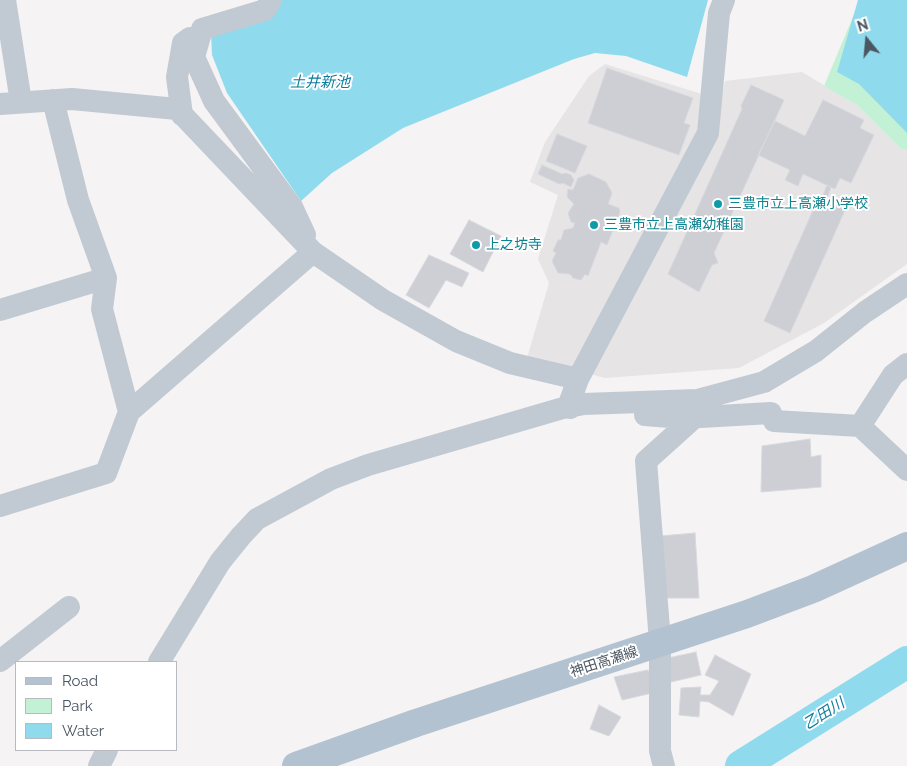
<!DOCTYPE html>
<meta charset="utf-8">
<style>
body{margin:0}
#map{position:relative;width:907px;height:766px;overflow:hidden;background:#f5f3f3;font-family:Raleway,sans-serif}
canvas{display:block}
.legend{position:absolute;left:15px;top:661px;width:162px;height:90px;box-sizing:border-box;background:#fff;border:1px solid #b7bbc0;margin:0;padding:6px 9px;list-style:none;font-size:15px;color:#4a5661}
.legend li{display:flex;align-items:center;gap:10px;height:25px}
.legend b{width:25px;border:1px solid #b7bbc0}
.north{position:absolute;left:842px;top:15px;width:50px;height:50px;-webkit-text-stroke:4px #fff;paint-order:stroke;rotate:343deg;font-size:14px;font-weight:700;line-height:20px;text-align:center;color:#4a5661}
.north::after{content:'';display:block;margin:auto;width:18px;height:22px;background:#4a5661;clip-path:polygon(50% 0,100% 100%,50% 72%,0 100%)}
</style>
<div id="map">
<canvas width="907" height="766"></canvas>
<ul class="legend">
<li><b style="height:6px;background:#b3c2d1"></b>Road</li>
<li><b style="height:14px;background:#c3f1d5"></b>Park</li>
<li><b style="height:14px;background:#90daee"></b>Water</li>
</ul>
<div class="north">N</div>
</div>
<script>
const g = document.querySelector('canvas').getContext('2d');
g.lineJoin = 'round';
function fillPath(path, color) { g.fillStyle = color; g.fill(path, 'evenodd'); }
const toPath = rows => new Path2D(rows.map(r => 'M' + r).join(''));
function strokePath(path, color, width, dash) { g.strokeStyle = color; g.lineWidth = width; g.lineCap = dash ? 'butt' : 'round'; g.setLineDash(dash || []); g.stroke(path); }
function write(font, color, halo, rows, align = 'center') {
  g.font = font + ' Raleway,"Noto Sans JP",sans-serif'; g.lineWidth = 4; g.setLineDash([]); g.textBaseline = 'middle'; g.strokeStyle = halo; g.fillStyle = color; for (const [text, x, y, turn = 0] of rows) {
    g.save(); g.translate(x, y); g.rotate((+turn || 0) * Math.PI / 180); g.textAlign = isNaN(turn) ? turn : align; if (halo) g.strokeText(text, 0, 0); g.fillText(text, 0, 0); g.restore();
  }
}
fillPath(toPath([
 [605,64,721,100,725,81,802,72,857,105,901,149,907,150,907,264,824,323,739,368,605,378,527,358,549,283,538,259,558,195,530,182,545,142,589,76]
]), '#e6e4e5');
fillPath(toPath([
 [860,0,907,0,907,150,901,149,857,105,824,86]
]), '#c3f1d5');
fillPath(toPath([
 [279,0,708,0,687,77,626,56,595,53,574,59,403,128,332,173,301,201,227,93,212,55,211,33],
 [858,0,907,0,907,133,859,84,837,72]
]), '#90daee');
strokePath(toPath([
 [741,766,907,662]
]), '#90daee', 32);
const building = toPath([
 [607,68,693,98,684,123,690,125,679,155,588,123,607,68],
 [751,85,784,100,714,253,718,263,712,265,699,292,668,274,742,109,741,106,751,85],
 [823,100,864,120,860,128,874,135,851,183,840,178,835,189,803,174,798,186,785,180,790,170,758,155,775,121,805,136,823,100],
 [557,134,587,146,575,173,546,161,557,134],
 [542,165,562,174,566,173,571,175,574,180,571,187,563,183,559,184,538,174,542,165],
 [589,174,606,182,612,193,608,204,619,208,620,212,607,245,601,242,588,276,585,274,581,280,573,278,570,274,558,273,552,261,556,253,553,251,558,240,561,240,564,230,573,228,575,223,571,222,568,213,574,204,567,197,568,189,573,190,578,178,589,174],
 [827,185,831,187,827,199,846,208,790,333,764,321,818,199,822,198,827,185],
 [469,220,501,236,483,272,450,254,469,220],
 [429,255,469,273,462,287,446,280,429,308,406,295,429,255],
 [810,439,811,457,821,455,821,487,761,492,762,446,810,439],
 [695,533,699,598,664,598,660,536,695,533],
 [696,652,701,675,671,682,668,658,696,652],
 [715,655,751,674,733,716,709,702,700,701,699,717,679,715,681,688,701,687,700,695,710,695,719,681,705,675,715,655],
 [648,670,661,691,622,700,614,677,648,670],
 [599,705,621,717,609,736,590,729,599,705]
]);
fillPath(building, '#cdcfd5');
strokePath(building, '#d7d9de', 1);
strokePath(toPath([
 [5,0,21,102],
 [271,0,265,10,202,29,194,57,214,101,292,207,305,235],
 [0,104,72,99,177,109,313,252,383,300,456,341,510,363,578,379,568,407,570,408],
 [182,115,177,77,183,43,190,38],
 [0,310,106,278],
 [578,379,708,133,719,13,724,0],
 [129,412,313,252],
 [645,415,683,418,771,413,774,421,860,426,907,470],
 [860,426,893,375,907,364],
 [0,506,106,473,129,412,102,309,106,278,78,200,53,100],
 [0,661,69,607],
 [159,662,220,562,241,536,257,519,331,479,368,465,563,408,584,404,697,400,764,382,816,351,865,312,907,284],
 [99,766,107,750],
 [664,766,660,751,660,642,646,461,696,416]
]), '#c1cad2', 22);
strokePath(toPath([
 [296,766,416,723,747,614,813,589,907,546]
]), '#b3c2d1', 28);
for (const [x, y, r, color] of [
 [718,204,5,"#0f9aa8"],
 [594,225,5,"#0f9aa8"],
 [476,245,5,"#0f9aa8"]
]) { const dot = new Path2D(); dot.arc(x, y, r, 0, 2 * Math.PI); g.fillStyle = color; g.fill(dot); strokePath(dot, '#fff', 2); }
write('14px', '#0d838f', '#fff', [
 ["三豊市立上高瀬小学校",728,204],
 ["三豊市立上高瀬幼稚園",604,225],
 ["上之坊寺",486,245]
], 'left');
write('14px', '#4a5661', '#fff', [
 ["神田高瀬線",604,662,-18]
]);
write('italic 15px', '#0c7c9b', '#fff', [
 ["土井新池",320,82],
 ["乙田川",824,714,-32]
]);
</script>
